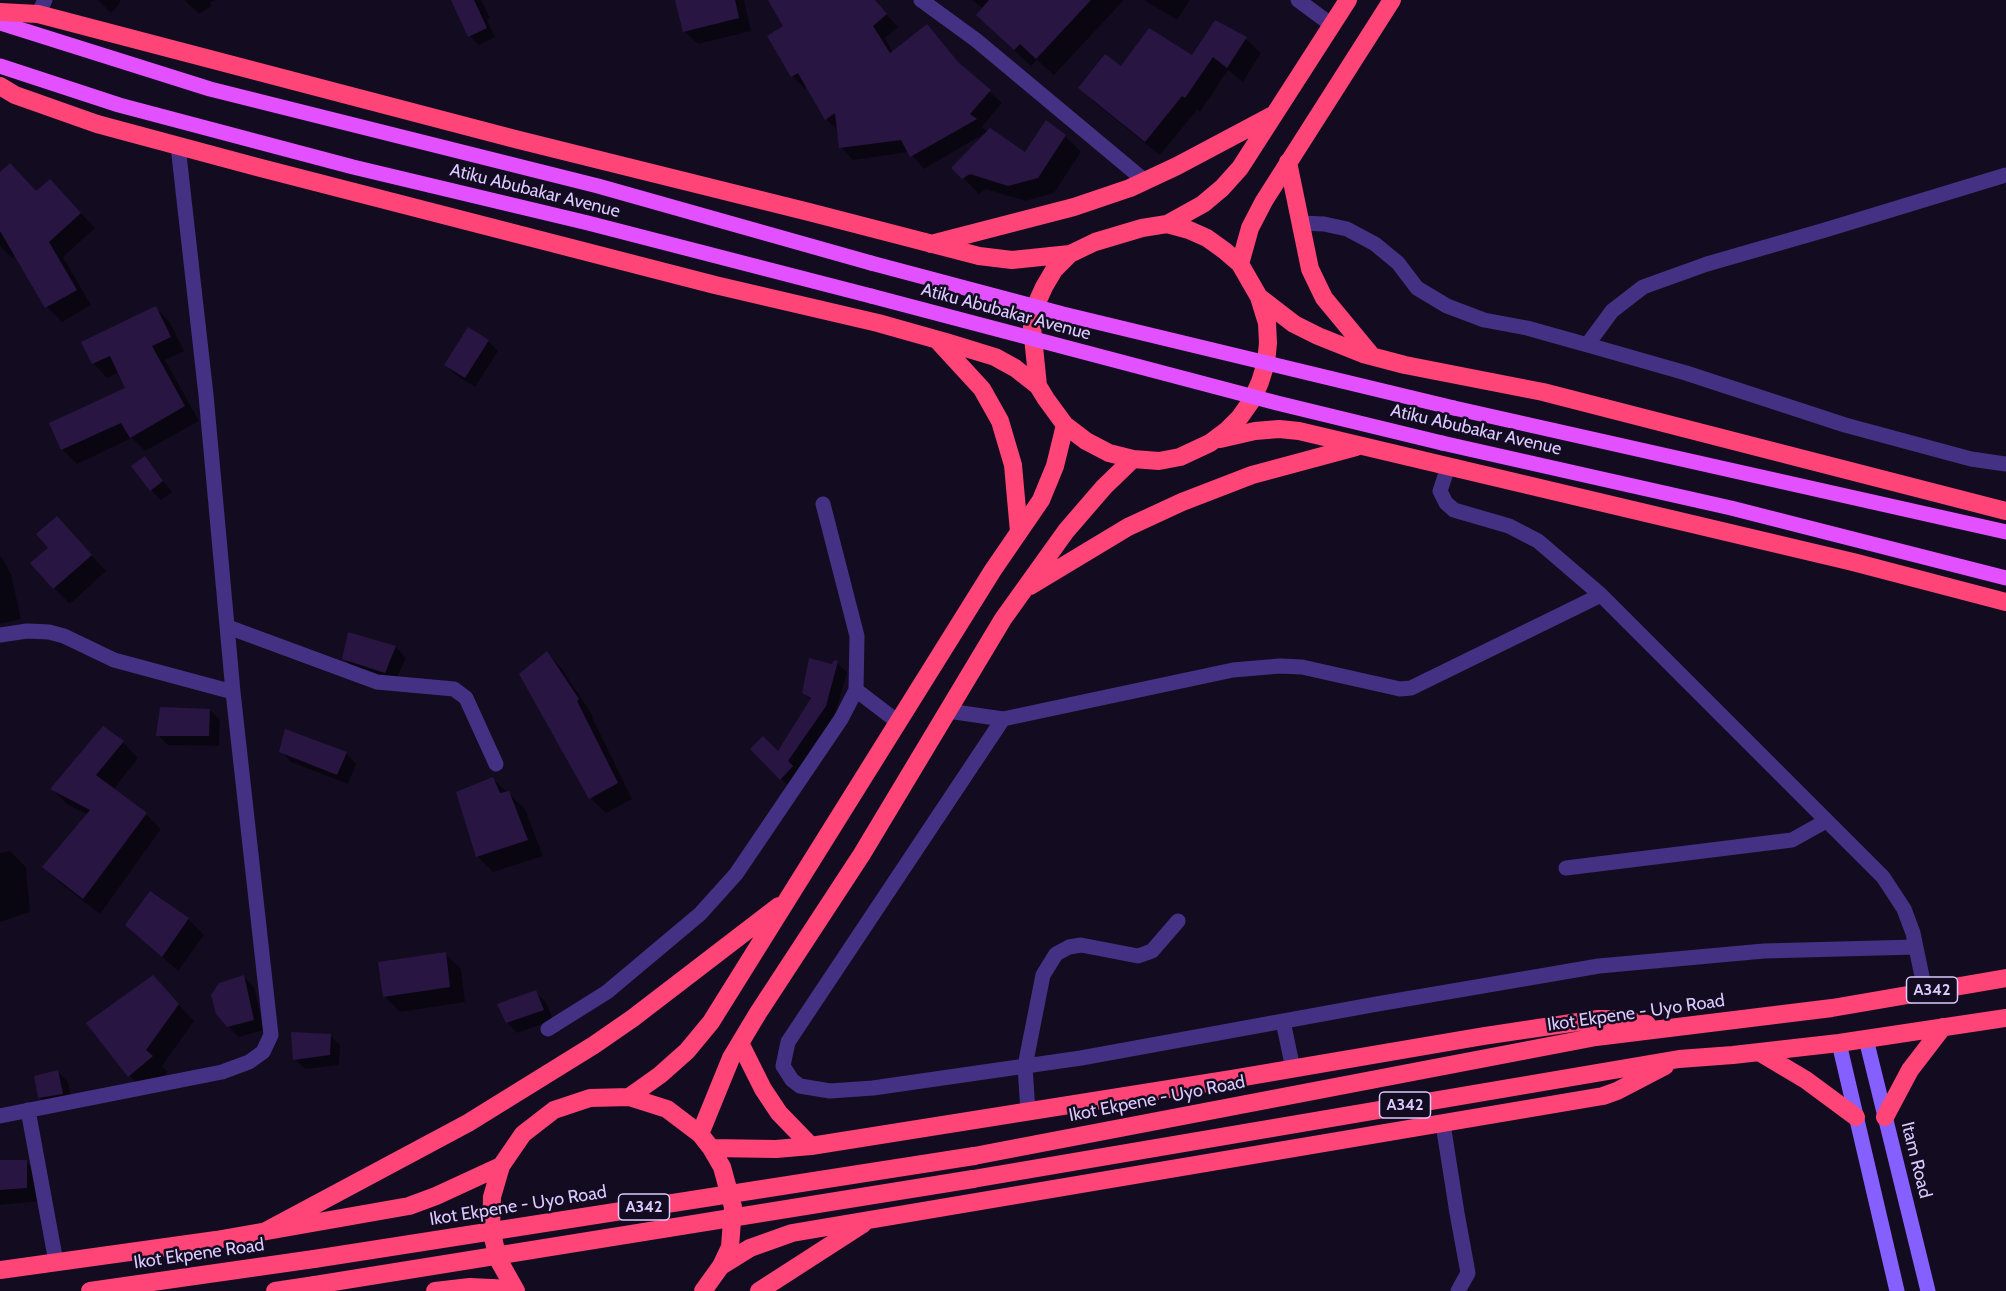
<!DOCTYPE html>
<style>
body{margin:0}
canvas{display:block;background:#130b20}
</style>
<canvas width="2006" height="1291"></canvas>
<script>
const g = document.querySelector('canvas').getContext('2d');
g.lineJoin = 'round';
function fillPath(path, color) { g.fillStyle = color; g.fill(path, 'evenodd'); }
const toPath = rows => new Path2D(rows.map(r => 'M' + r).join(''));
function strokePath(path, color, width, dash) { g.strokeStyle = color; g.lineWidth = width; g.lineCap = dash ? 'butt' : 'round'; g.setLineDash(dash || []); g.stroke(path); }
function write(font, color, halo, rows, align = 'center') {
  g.font = font + ' Cabin,sans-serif'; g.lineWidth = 5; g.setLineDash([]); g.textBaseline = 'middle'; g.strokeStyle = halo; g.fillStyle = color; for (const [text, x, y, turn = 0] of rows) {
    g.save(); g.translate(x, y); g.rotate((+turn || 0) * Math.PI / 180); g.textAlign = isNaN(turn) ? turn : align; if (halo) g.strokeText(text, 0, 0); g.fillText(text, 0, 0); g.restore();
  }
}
fillPath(toPath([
 [98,0,120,0,120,3,111,13],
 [184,0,215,0,210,3,212,6,199,14],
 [453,0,481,0,490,18,487,20,495,37,479,45,470,36],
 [677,0,744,0,751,31,698,44,684,31],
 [770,0,873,0,898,27,885,38,893,53,927,26,965,70,1002,103,982,127,988,132,1025,155,1065,136,1081,152,1054,193,1025,201,986,189,979,194,953,168,987,132,924,169,909,152,853,160,841,147,838,131,826,119,807,87,805,89,792,76,769,36,786,27],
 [972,0,1124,0,1054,75,1037,60,1031,66,994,32,983,9],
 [1144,0,1190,0,1177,20],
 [1215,22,1246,39,1261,53,1243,82,1228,70,1200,112,1197,110,1160,155,1095,103,1080,88,1121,69,1192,57],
 [0,174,36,193,50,181,95,228,63,257,91,305,62,322,47,307,16,255,12,258,0,246],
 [156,308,170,322,184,351,165,360,199,421,145,451,132,438,77,464,62,449,127,389,119,372,107,378,93,363],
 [488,341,498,351,475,387,456,375,446,365],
 [145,458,172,492,161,500,151,490],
 [72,534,106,571,70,604,54,588],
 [0,555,11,574,21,619,0,624],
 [349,634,396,647,406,658,395,682,354,669,344,658],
 [547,653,562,669,593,716,592,717,632,799,606,813,590,798],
 [837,663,847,672,836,712,797,771,790,788,752,749,779,753,811,700,803,692],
 [210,710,220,720,219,746,168,745,158,735],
 [123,742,138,758,113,790,146,814,161,829,100,914,60,883,44,867,88,815,67,804,52,789],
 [281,751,346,753,356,764,348,784,291,762],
 [492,778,525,809,543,856,493,872,477,856],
 [10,851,26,867,30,912,0,922,0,853],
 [188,919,204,935,178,971,127,925],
 [445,954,461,969,465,1002,400,1012,384,996],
 [243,976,254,987,264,1030,239,1037,228,1026],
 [535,992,546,1002,553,1020,517,1033,507,1022],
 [168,993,194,1021,162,1066,168,1072,145,1091,130,1076,88,1023],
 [330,1035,340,1045,339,1065,305,1069,294,1059],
 [58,1072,68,1082,72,1104,50,1108,40,1098],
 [0,1162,26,1162,40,1175,40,1201,0,1205]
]), '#0007');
fillPath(toPath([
 [451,0,474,0,487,28,468,37],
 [675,0,735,0,739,18,683,32],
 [768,0,875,0,887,14,873,26,890,53,927,24,958,62,991,90,970,114,977,119,910,157,901,140,839,148,835,113,825,120,798,73,791,77,767,36,783,26],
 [989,0,1091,0,1036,59,1020,44,1014,50,976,15],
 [1215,20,1247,37,1227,68,1213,57,1185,98,1182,96,1145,142,1078,88,1105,54,1121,66,1149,28,1192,55],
 [1046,120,1066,135,1038,178,1008,186,970,174,962,179,951,168,990,128,1025,152],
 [10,163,36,191,50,179,81,213,49,242,77,290,45,308,0,231,0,172],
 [156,306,171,337,152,346,185,406,130,438,121,423,61,450,49,423,125,388,110,356,92,364,81,342],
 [468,327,489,340,465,378,444,365],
 [145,456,163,481,150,491,131,466],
 [57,516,92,555,53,589,30,563,48,548,36,534],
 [348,632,396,646,385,673,342,659],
 [547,651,579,699,577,701,618,783,589,799,519,674],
 [809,658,832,664,834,660,838,661,826,706,788,761,793,766,780,780,750,749,763,736,778,751,811,698,802,693],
 [160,707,210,709,209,736,156,736],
 [103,726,124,741,96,775,147,813,83,899,42,867,90,810,50,789],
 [285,729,347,752,337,775,279,752],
 [493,777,500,793,509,791,528,840,476,857,456,792],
 [150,891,189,918,162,957,125,925],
 [446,952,450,987,383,997,378,962],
 [153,975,179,1004,146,1050,153,1056,128,1077,86,1023],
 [244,975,254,1020,227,1027,216,1014,211,995,219,983],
 [536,990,544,1010,506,1023,497,1004],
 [291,1032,331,1034,330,1055,293,1060],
 [58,1070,63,1094,38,1098,34,1076],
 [0,1160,27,1160,27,1188,0,1190]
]), '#281542');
strokePath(toPath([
 [921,0,976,40,1145,181],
 [1298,0,1333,26],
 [38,14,45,0],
 [1300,223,1324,224,1347,229,1375,244,1398,263,1417,288,1447,306,1484,320,1527,328,1602,349,1686,373,1845,425,1971,459,2006,464],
 [1587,345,1612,311,1643,287,1707,264,1825,230,2006,175],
 [1448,467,1440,491,1446,503,1454,510,1509,526,1538,541,1601,595,1883,877,1904,909,1913,933,1925,991],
 [228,627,377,682,454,689,466,698,496,764],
 [0,635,27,631,49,632,64,636,114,660,233,692],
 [856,690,898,722],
 [948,711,1003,719,1233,670,1280,666,1302,667,1400,689,1411,688,1601,595],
 [1003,719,788,1042,783,1066,792,1080,800,1086,830,1091,873,1088,1081,1058,1377,1004,1599,966,1764,951,1916,947],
 [1566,868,1792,840,1826,821],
 [1283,1021,1293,1069],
 [548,1029,607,992,700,914,736,874,841,719,856,690,857,636,823,504],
 [28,1110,56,1262],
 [1028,1112,1025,1066,1043,975,1056,954,1069,947,1081,945,1138,956,1152,951,1178,921],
 [0,1116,222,1072,249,1062,263,1052,271,1035,233,692,206,395,178,146],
 [1443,1124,1457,1213,1468,1273,1458,1291]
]), '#453183', 15);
strokePath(toPath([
 [1866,1039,1928,1291],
 [1839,1043,1897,1291]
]), '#8560ff', 15);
strokePath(toPath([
 [0,23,210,89,598,186,871,263],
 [0,66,119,105,353,167,588,223,871,296],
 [1454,408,2006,532],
 [1442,443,1731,508,2006,578]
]), '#e250ff', 15);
strokePath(toPath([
 [0,12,38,14,515,139,809,212,979,256,1012,260,1070,254],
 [0,86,15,95,97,124,257,167,715,285,878,323,949,343,995,357,1015,368,1038,386],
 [1288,162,1310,269,1324,298,1372,356],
 [1167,224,1203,204,1222,188,1240,168,1348,0],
 [931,244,1074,207,1130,188,1177,166,1273,115],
 [1240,264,1250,228,1264,201,1392,0],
 [1259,297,1294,324,1318,336,1363,354,1405,365,1543,392,2006,511],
 [937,340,982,389,1000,421,1013,465,1019,532],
 [1220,439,1255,431,1279,429,1299,431,1853,562,2006,602],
 [1030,586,1128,527,1182,502,1252,475,1356,447],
 [740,1043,763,1089,779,1113,811,1146],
 [1759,1052,1806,1080,1856,1117],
 [629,1097,660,1075,687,1051,711,1022,993,570,1041,500,1055,466,1065,425],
 [1885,1117,1910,1070,1943,1027],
 [700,1134,731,1058,758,1013,862,854,1003,619,1066,531,1104,487,1133,459,1159,461,1180,457,1210,443,1226,431,1240,417,1252,400,1260,382,1266,363,1268,343,1267,323,1259,297,1240,264,1225,251,1207,238,1189,230,1167,224,1142,228,1095,242,1070,254,1054,270,1044,287,1035,307,1032,327,1038,386,1046,399,1065,425,1086,441,1109,453,1133,459],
 [711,1148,776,1149,811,1146,1232,1079,1484,1036,1598,1019,1613,1019,1647,1024],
 [974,1156,1596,1037,1832,1008,2006,978],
 [973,1179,1679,1059,1733,1055,1839,1043,2006,1018],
 [266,1231,468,1123,594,1045,633,1018,779,906],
 [721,1266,750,1248,792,1233,1603,1096,1617,1091,1665,1066],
 [0,1270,216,1240,409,1206,436,1196,501,1166],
 [90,1291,314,1259],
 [275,1291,315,1285],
 [435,1291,470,1287,513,1289],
 [516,1291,498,1259,491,1229,492,1197,501,1166,523,1134,554,1110,590,1098,629,1097,667,1109,700,1134,711,1148,722,1167,733,1207,730,1247,721,1266,703,1291],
 [759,1291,863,1224]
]), '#f47', 18);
strokePath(toPath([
 [871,263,1063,314,1454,408],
 [871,296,1277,403,1442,443]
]), '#e250ff', 15);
strokePath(toPath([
 [314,1259,974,1156],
 [315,1285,973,1179]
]), '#f47', 18);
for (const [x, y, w] of [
 [1932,990,51],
 [1405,1105,51],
 [644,1207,51]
]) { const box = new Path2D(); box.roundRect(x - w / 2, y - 13, w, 26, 4.5); g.fillStyle = '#130b20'; g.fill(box); strokePath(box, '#dbc9ff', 1.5); }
write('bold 16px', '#dbc9ff', null, [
 ["A342",1932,990],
 ["A342",1405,1105],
 ["A342",644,1207]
]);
write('18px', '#dbc9ff', '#130b20', [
 ["Atiku Abubakar Avenue",535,191,14],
 ["Atiku Abubakar Avenue",1006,312,15],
 ["Atiku Abubakar Avenue",1476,430,13],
 ["Ikot Ekpene - Uyo Road",1636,1013,-8],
 ["Ikot Ekpene - Uyo Road",1157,1099,-11],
 ["Itam Road",1916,1160,76],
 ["Ikot Ekpene - Uyo Road",518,1206,-9],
 ["Ikot Ekpene Road",199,1254,-8]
]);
</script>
